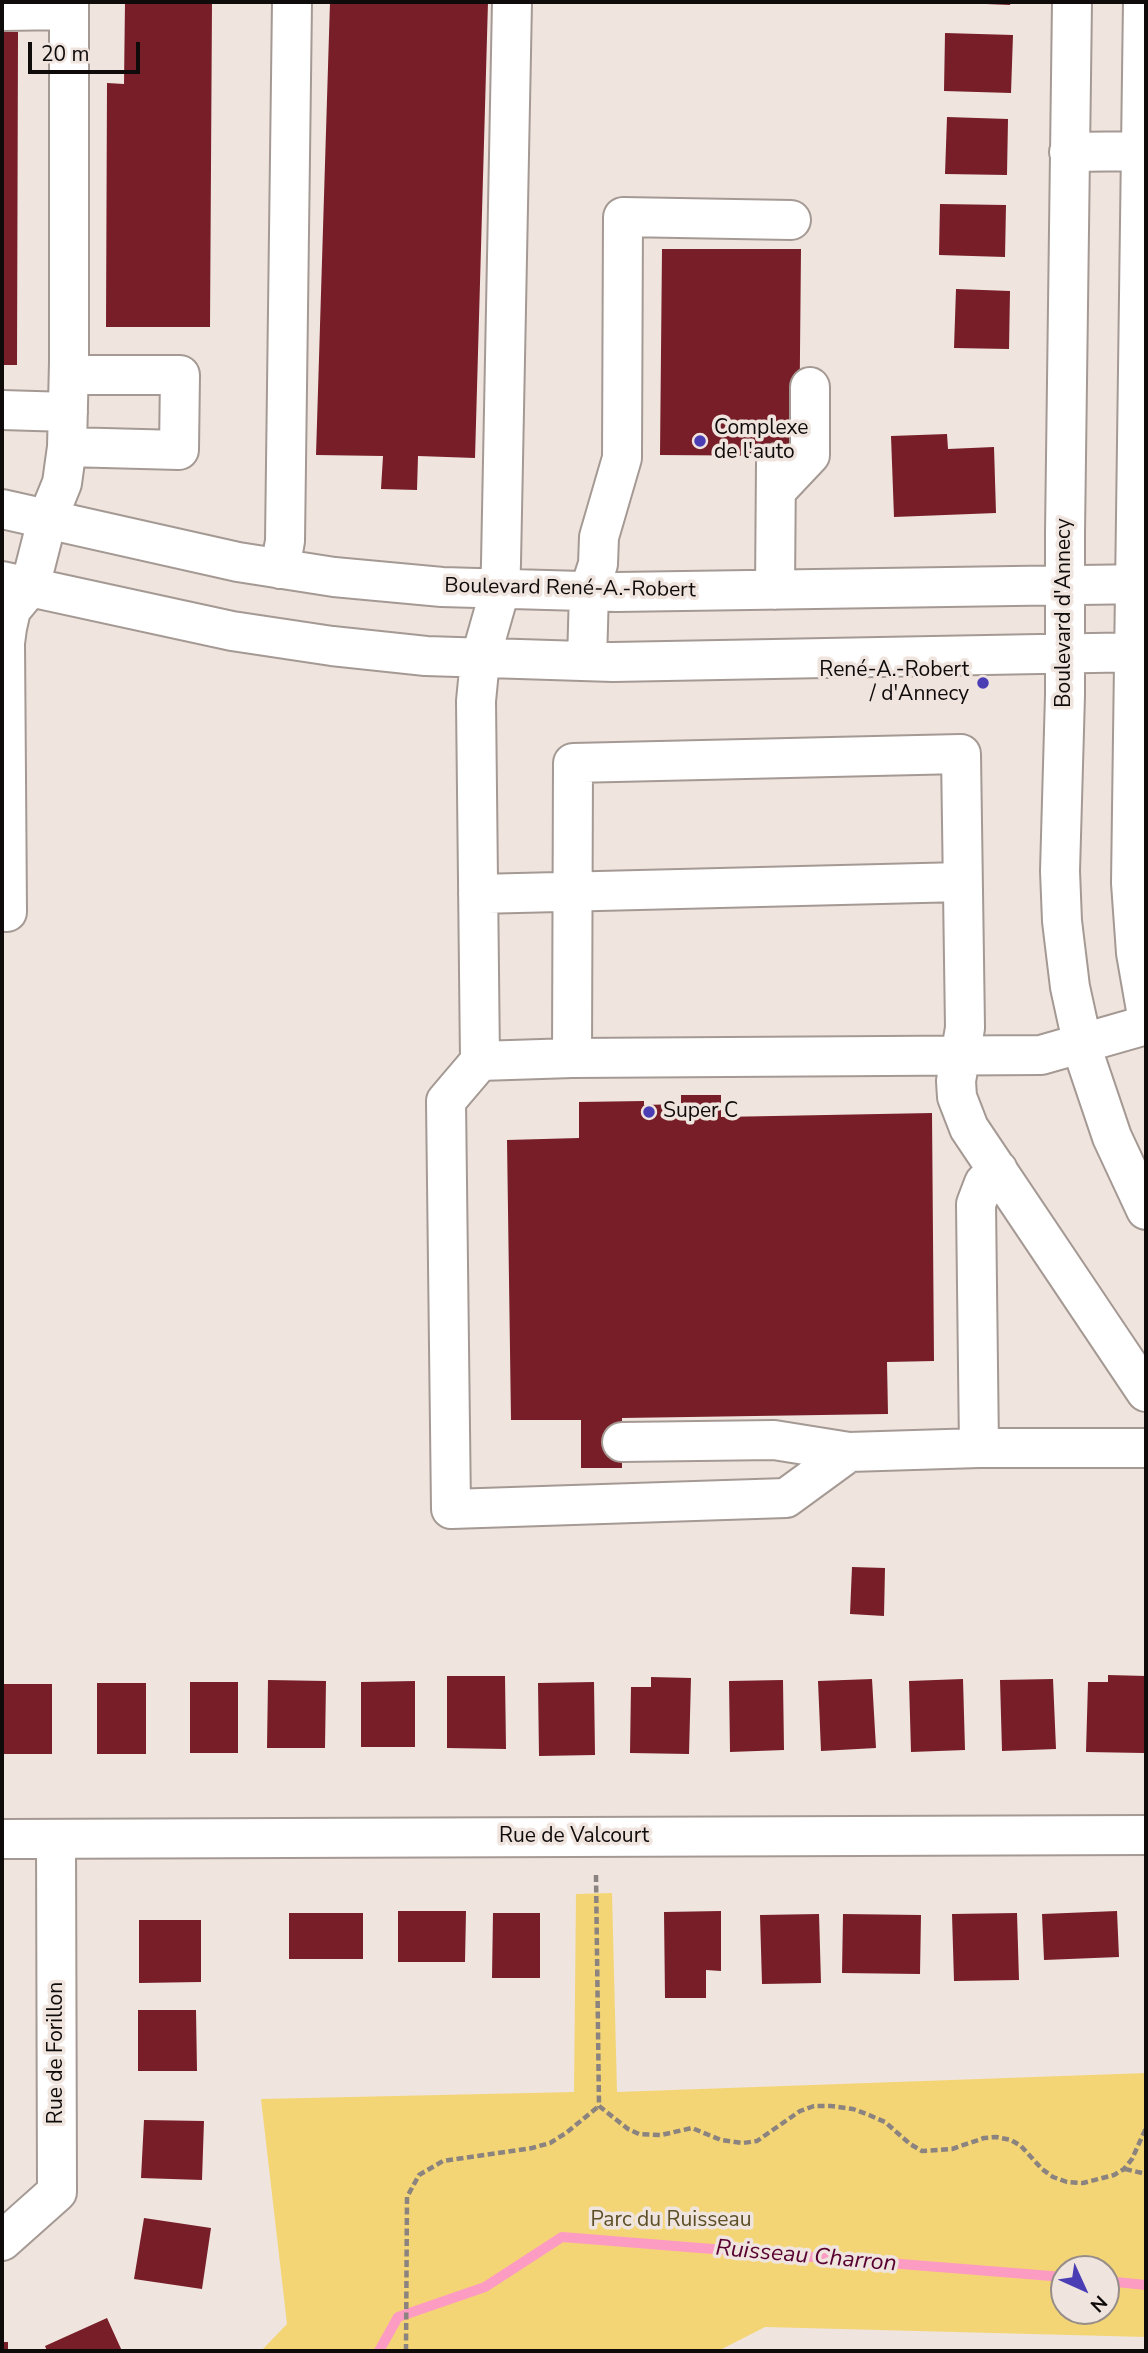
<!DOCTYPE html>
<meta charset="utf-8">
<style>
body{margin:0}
#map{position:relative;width:1148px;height:2353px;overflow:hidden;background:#f0e4de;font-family:"Nunito Sans",sans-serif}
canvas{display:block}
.frame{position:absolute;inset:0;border:4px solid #0f0b0a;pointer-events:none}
.north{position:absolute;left:1050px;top:2255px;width:70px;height:70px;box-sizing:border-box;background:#f0e4de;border:2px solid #968d89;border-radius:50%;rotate:135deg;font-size:19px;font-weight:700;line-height:28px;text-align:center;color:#0f0b0a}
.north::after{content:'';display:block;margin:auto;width:24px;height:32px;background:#4b3eb5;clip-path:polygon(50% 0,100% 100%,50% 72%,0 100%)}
.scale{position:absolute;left:28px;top:42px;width:112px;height:32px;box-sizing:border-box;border:4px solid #0f0b0a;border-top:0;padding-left:9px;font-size:21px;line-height:24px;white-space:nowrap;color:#0f0b0a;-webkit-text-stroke:5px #f0e4de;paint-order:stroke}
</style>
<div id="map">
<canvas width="1148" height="2353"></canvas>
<div class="frame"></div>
<div class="north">N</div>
<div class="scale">20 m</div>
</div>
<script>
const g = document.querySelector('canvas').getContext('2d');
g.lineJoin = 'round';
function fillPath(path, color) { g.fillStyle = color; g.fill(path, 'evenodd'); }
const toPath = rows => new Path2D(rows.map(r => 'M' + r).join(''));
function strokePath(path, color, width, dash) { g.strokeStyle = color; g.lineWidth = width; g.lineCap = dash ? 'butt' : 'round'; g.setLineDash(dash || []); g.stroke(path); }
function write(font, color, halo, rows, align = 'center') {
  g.font = font + ' "Nunito Sans",sans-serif'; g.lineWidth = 7; g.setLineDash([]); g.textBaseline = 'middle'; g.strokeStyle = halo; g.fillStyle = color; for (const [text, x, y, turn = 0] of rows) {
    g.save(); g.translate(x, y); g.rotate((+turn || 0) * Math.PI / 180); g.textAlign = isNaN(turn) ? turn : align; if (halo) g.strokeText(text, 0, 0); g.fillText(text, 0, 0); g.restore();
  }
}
fillPath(toPath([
 [612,1893,617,2092,1146,2073,1146,2337,765,2327,718,2351,261,2351,287,2324,261,2099,574,2092,576,1894],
 [1064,2269,1106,2269,1106,2311,1064,2311]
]), '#f4d575');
strokePath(toPath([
 [1106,2281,1146,2285],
 [379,2351,398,2317,485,2287,562,2237,1064,2277]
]), '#fc9cc3', 10);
fillPath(toPath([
 [125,2,212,2,210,327,106,327,107,83,124,84],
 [330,2,488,2,475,458,418,456,417,490,381,489,383,456,316,455],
 [986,2,1011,2,1010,5,986,4],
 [2,32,18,32,17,365,2,365],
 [945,33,1013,35,1011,93,944,91],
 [947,117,1008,119,1007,175,945,174],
 [940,204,1006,205,1005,257,939,255],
 [662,249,801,249,799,456,660,455],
 [956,289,1010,291,1009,349,954,348],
 [947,434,948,449,994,447,996,513,894,517,891,436],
 [681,1095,721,1095,721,1117,932,1113,934,1361,887,1362,888,1414,622,1418,622,1468,581,1468,581,1420,511,1420,507,1140,579,1138,579,1102,644,1101,644,1105,681,1104],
 [852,1567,885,1568,884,1616,850,1614],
 [1108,1675,1146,1676,1144,1753,1086,1752,1088,1682,1108,1682],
 [447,1676,505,1676,506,1749,447,1748],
 [651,1677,691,1678,689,1754,630,1753,631,1687,651,1687],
 [872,1679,876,1748,821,1751,818,1681],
 [963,1679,965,1750,911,1752,909,1681],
 [1053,1679,1056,1749,1002,1751,1000,1680],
 [268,1680,326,1681,325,1748,267,1748],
 [783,1680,784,1750,730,1752,729,1681],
 [415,1681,415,1747,361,1747,361,1682],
 [190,1682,238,1682,238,1753,190,1753],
 [594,1682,595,1755,539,1756,538,1683],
 [97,1683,146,1683,146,1754,97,1754],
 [3,1684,52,1684,52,1754,3,1754],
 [398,1911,466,1911,465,1962,398,1962],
 [721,1911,721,1971,706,1970,706,1998,665,1998,664,1912],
 [1117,1911,1119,1957,1044,1960,1042,1914],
 [289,1913,363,1913,363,1959,289,1959],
 [493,1913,540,1913,540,1978,492,1978],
 [1017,1913,1019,1980,954,1981,952,1914],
 [819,1914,821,1983,762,1984,760,1915],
 [843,1914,921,1915,920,1974,842,1973],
 [139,1920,201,1920,201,1982,139,1983],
 [138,2010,196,2010,197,2071,138,2071],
 [144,2120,204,2121,202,2180,141,2178],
 [144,2218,211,2228,202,2289,134,2279],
 [107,2318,122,2351,47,2351,45,2346],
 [2,2342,8,2342,8,2351,2,2351]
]), '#771e28');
const minor = toPath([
 [512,2,501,563,500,590,480,660,476,701,480,1061,446,1101,451,1509,786,1498,849,1452,979,1448],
 [1072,2,1065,533,1065,695,1060,871,1062,921,1070,987,1086,1060,1112,1137,1146,1210],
 [1143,2,1131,883,1136,953,1146,1010],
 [2,11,69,10],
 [1069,152,1146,151],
 [2,410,68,412],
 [67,447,179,450,180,375,69,375],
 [776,491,810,455,810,387],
 [2,509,238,562,334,577,442,587,617,592,1146,584],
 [280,569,285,541,292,2],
 [2,581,232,631,332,646,426,656,613,662,1146,652],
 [775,590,776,463],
 [587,661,589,592,598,564,599,537,622,458,623,217,791,220],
 [478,894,962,882],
 [7,912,5,643,7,628,11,610,30,587,47,520,62,483,67,447,69,362,69,2],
 [572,1058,573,763,961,754,965,1028,956,1081,957,1097,969,1128,1146,1392],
 [480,1061,572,1058,1041,1055,1146,1025],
 [998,1170,984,1183,976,1204,979,1448,1146,1448],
 [622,1442,774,1440,849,1452],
 [2,1839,1146,1835],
 [2,2241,57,2192,56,1839]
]);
strokePath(minor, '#a59994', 42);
strokePath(toPath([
 [596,1875,599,2106,628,2129,639,2134,661,2135,692,2128,721,2140,743,2143,757,2141,800,2111,814,2106,831,2106,853,2109,869,2115,885,2122,910,2144,922,2151,952,2149,984,2138,996,2137,1011,2140,1021,2146,1042,2169,1053,2177,1067,2182,1083,2183,1114,2175,1124,2169,1132,2159,1146,2128],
 [1125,2169,1146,2174],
 [406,2351,407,2197,419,2175,443,2161,532,2148,550,2143,566,2133,599,2106]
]), '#8b837f', 4.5, [7, 3.5]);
strokePath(minor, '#fff', 38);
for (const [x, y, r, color] of [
 [700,441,7,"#4b3eb5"],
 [983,683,7,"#4b3eb5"],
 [649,1112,7,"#4b3eb5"]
]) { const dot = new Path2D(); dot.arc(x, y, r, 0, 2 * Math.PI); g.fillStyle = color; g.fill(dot); strokePath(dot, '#f0e4de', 2.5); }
write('21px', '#0f0b0a', '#f0e4de', [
 ["Complexe",714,429],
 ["de l'auto",714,453],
 ["René-A.-Robert",969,671,"right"],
 ["/ d'Annecy",969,695,"right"],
 ["Super C",663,1112]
], 'left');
write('21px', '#0f0b0a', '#f0e4de', [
 ["Boulevard René-A.-Robert",570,589,1],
 ["Boulevard d'Annecy",1065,613,-90],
 ["Rue de Valcourt",574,1837],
 ["Rue de Forillon",57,2053,-90]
]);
write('21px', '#5c4f26', '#f0e4de', [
 ["Parc du Ruisseau",671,2221]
]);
write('italic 23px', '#580232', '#f0e4de', [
 ["Ruisseau Charron",806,2257,5]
]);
</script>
